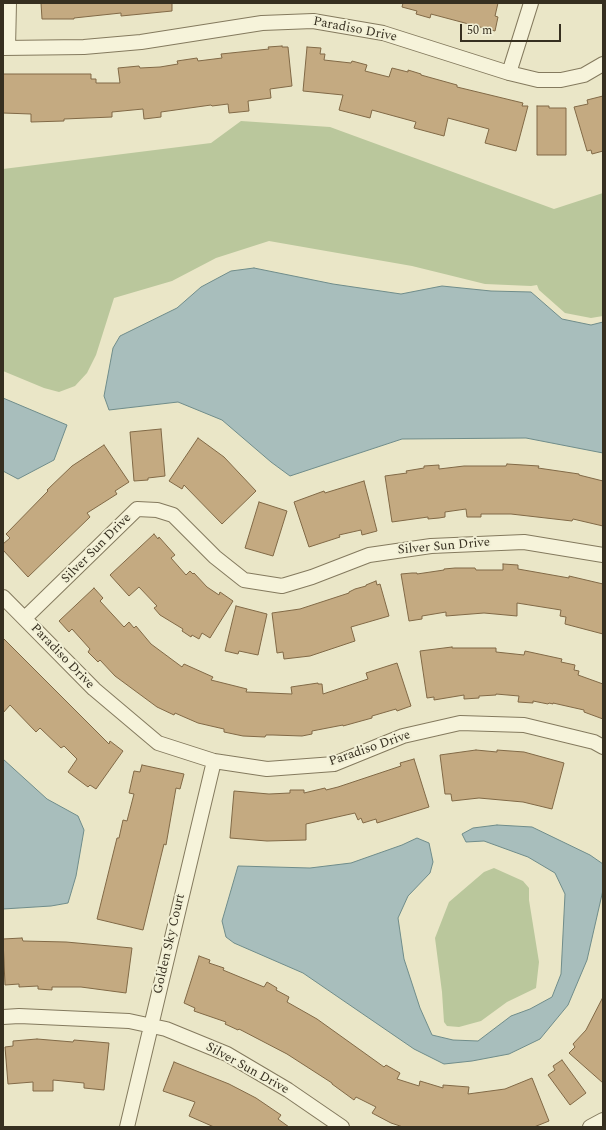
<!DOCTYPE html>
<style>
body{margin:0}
#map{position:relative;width:606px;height:1130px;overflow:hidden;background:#eae6c7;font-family:Spectral,serif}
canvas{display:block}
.frame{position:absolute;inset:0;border:4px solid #362f20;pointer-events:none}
.scale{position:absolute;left:460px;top:24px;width:101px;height:18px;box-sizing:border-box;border:2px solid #362f20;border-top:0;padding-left:5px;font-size:12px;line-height:14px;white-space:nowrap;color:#362f20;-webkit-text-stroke:3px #f2f0d6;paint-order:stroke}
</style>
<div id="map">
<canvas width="606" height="1130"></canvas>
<div class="frame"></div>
<div class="scale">50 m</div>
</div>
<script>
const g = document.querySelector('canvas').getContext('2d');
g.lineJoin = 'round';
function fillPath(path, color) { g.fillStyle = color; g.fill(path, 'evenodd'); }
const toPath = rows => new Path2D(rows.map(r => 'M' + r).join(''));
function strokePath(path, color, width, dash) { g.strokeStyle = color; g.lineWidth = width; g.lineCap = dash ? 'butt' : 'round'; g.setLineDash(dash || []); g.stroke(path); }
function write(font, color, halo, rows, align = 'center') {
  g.font = font + ' Spectral,serif'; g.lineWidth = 4; g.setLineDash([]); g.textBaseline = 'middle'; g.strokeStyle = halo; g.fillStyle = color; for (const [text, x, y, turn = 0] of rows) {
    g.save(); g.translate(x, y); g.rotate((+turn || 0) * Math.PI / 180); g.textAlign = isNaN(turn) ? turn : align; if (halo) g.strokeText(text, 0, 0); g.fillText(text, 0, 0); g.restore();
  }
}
fillPath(toPath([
 [241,121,330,127,554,209,603,193,603,316,591,318,565,313,539,290,537,285,531,286,485,284,412,266,269,241,216,258,172,281,114,298,96,355,87,373,75,386,59,392,44,388,3,371,3,169,211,143],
 [494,868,523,881,529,888,529,900,539,962,536,988,507,1002,481,1021,459,1027,447,1026,444,1022,442,992,435,938,449,902,484,872]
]), '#bac79c');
const water = toPath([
 [254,268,333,284,401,294,442,286,491,291,531,292,562,319,591,325,603,322,603,453,526,438,402,439,290,476,271,462,222,420,178,402,109,410,104,396,113,348,120,336,177,308,201,287,231,271,254,268],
 [3,398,67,425,54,460,18,479,3,471,3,398],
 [3,759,47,799,78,816,84,830,76,876,68,903,51,906,3,909,3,759],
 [497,825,532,827,590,855,603,864,603,890,587,960,568,1005,540,1039,509,1054,472,1061,444,1064,414,1049,303,973,234,943,226,937,222,921,238,866,310,868,351,863,402,845,417,838,429,843,433,862,430,873,408,896,398,918,404,959,420,1008,432,1035,453,1040,478,1041,511,1016,530,1009,552,997,561,974,565,894,555,873,528,857,484,841,466,842,462,834,473,828,497,825]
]);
fillPath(water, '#a8bebc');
strokePath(water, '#6f8c8a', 1);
const building = toPath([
 [41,3,172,3,172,11,121,16,121,13,74,18,74,19,42,19,41,3],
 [403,3,498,3,495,16,498,17,495,31,431,14,430,18,416,14,417,11,402,7,403,3],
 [282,46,282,47,288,47,292,86,270,89,271,98,248,101,249,111,229,113,228,104,212,106,211,105,161,112,161,117,144,119,143,109,112,112,112,117,64,119,64,121,31,122,31,114,3,113,3,74,91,74,91,79,96,79,96,83,120,83,118,68,139,66,140,68,160,67,178,64,177,61,197,58,198,61,222,58,221,54,269,49,268,47,282,46],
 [307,47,321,48,320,54,325,54,324,60,351,63,352,61,367,65,365,71,389,77,392,68,408,72,408,70,421,74,421,75,457,85,457,87,523,103,522,106,528,106,516,151,485,143,489,129,448,118,444,136,414,128,416,122,372,110,370,118,339,110,343,95,303,91,307,47],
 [603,96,603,151,592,154,591,150,587,151,574,107,588,104,587,100,603,96],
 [537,106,549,106,549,108,566,108,566,155,537,155,537,106],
 [161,429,165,476,148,478,148,480,134,481,130,432,161,429],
 [198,438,224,457,256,491,222,524,184,485,182,489,169,481,198,438],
 [104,445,129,482,115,491,117,494,87,513,90,517,28,577,3,550,3,544,10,538,6,534,48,491,47,490,72,466,104,445],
 [507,464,539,466,538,468,579,474,579,475,603,481,603,526,573,519,572,521,511,514,481,514,481,517,467,517,466,509,445,512,445,517,439,518,428,519,428,517,392,522,385,476,407,473,406,471,424,468,424,466,439,465,439,469,464,466,506,466,507,464],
 [364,481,377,531,362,535,361,530,339,535,340,537,309,547,294,502,324,491,325,493,364,481],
 [259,502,287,511,273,556,245,548,259,502],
 [154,534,158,539,159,537,175,555,171,558,186,575,190,571,193,574,194,573,207,587,219,595,220,592,233,601,210,638,202,633,199,639,192,635,191,637,182,631,183,629,160,615,154,608,157,606,139,587,129,596,110,575,154,534],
 [503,564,518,565,518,569,569,578,569,576,603,584,603,634,565,624,566,617,560,616,561,610,517,603,517,616,484,613,446,616,446,612,422,616,422,619,409,621,401,574,412,573,417,573,417,574,444,570,444,569,455,568,475,568,476,570,503,570,503,564],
 [376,581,377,585,380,584,389,616,351,627,355,641,310,656,284,659,283,652,277,653,272,613,300,609,349,593,349,592,355,589,366,586,366,585,376,581],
 [94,588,103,598,100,601,124,627,129,622,134,628,136,626,151,644,182,667,184,664,213,677,211,680,247,689,246,692,292,694,291,687,318,683,318,684,322,684,323,694,368,679,366,673,397,663,411,706,397,711,396,709,372,716,372,718,343,726,343,725,312,731,312,734,302,736,273,735,266,735,265,737,243,736,224,732,224,729,198,723,175,713,174,715,157,707,115,676,100,660,98,662,88,652,90,649,72,629,69,632,59,621,94,588],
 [236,606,267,614,258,655,239,651,238,654,225,651,236,606],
 [3,638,109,744,110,741,123,751,96,789,90,785,88,787,68,772,77,759,64,746,61,748,40,728,36,732,10,705,3,713,3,638],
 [452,647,452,648,496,648,496,652,524,655,525,651,562,659,561,662,575,665,574,670,579,671,578,675,603,684,603,719,584,712,584,710,553,703,553,704,549,703,548,704,533,701,533,703,518,702,519,696,496,694,496,695,479,696,479,698,464,699,464,695,434,700,434,697,427,698,420,651,452,647],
 [476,750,497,752,497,750,524,752,564,763,552,809,523,802,479,798,452,801,451,794,445,794,440,755,476,750],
 [414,759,429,807,377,823,376,819,363,823,361,818,358,820,355,813,306,824,306,840,267,841,230,838,234,791,269,794,290,793,290,790,304,790,304,793,325,788,326,790,338,787,401,766,400,763,414,759],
 [142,765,184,774,180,789,176,788,166,845,164,844,143,930,97,919,117,838,119,838,123,820,127,821,134,794,129,793,134,771,140,772,142,765],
 [22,938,23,941,66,942,132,948,126,993,81,987,52,987,52,990,38,989,38,986,19,987,19,984,5,985,3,939,22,938],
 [199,956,210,960,209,963,224,968,223,970,264,987,267,982,277,988,276,990,289,997,287,1002,317,1019,384,1067,386,1065,400,1073,397,1079,419,1086,420,1081,443,1088,443,1085,469,1087,468,1094,505,1089,532,1078,549,1121,534,1127,403,1127,391,1123,372,1113,376,1107,356,1097,354,1100,332,1084,332,1083,287,1054,239,1029,238,1030,225,1024,226,1022,194,1011,195,1008,184,1003,199,956],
 [603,997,603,1083,569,1053,575,1047,573,1044,586,1030,603,997],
 [37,1039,73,1042,74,1040,109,1043,104,1090,84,1088,84,1083,53,1080,53,1091,33,1091,33,1082,8,1084,5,1047,13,1046,13,1041,37,1039],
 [562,1060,586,1093,570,1105,548,1075,555,1070,553,1066,562,1060],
 [174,1062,229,1084,256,1098,281,1115,278,1119,289,1127,214,1127,189,1116,195,1102,163,1091,174,1062]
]);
fillPath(building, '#c4aa81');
strokePath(building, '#816946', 1);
const minor = toPath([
 [3,48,84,47,141,42,262,23,313,21,383,33,509,73,538,80,561,80,584,75,603,64],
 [8,48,9,3],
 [509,73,531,3],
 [3,597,94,689,158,743,214,761,267,769,334,764,403,736,460,723,524,725,594,742,603,747],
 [25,618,137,509,157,510,173,515,215,557,244,580,282,586,312,577,369,555,431,546,524,542,603,555],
 [3,1017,19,1016,129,1021,166,1029,227,1054,288,1090,342,1127],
 [127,1127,214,761],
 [590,1127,603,1120]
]);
strokePath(minor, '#847a5e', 16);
strokePath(minor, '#f6f3da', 14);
write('13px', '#362f20', '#f2f0d6', [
 ["Paradiso Drive",355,30,11],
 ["Silver Sun Drive",444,547,-5],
 ["Silver Sun Drive",97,549,-45],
 ["Paradiso Drive",62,657,46],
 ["Paradiso Drive",370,749,-19],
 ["Golden Sky Court",170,944,-77],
 ["Silver Sun Drive",247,1069,29]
]);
</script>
